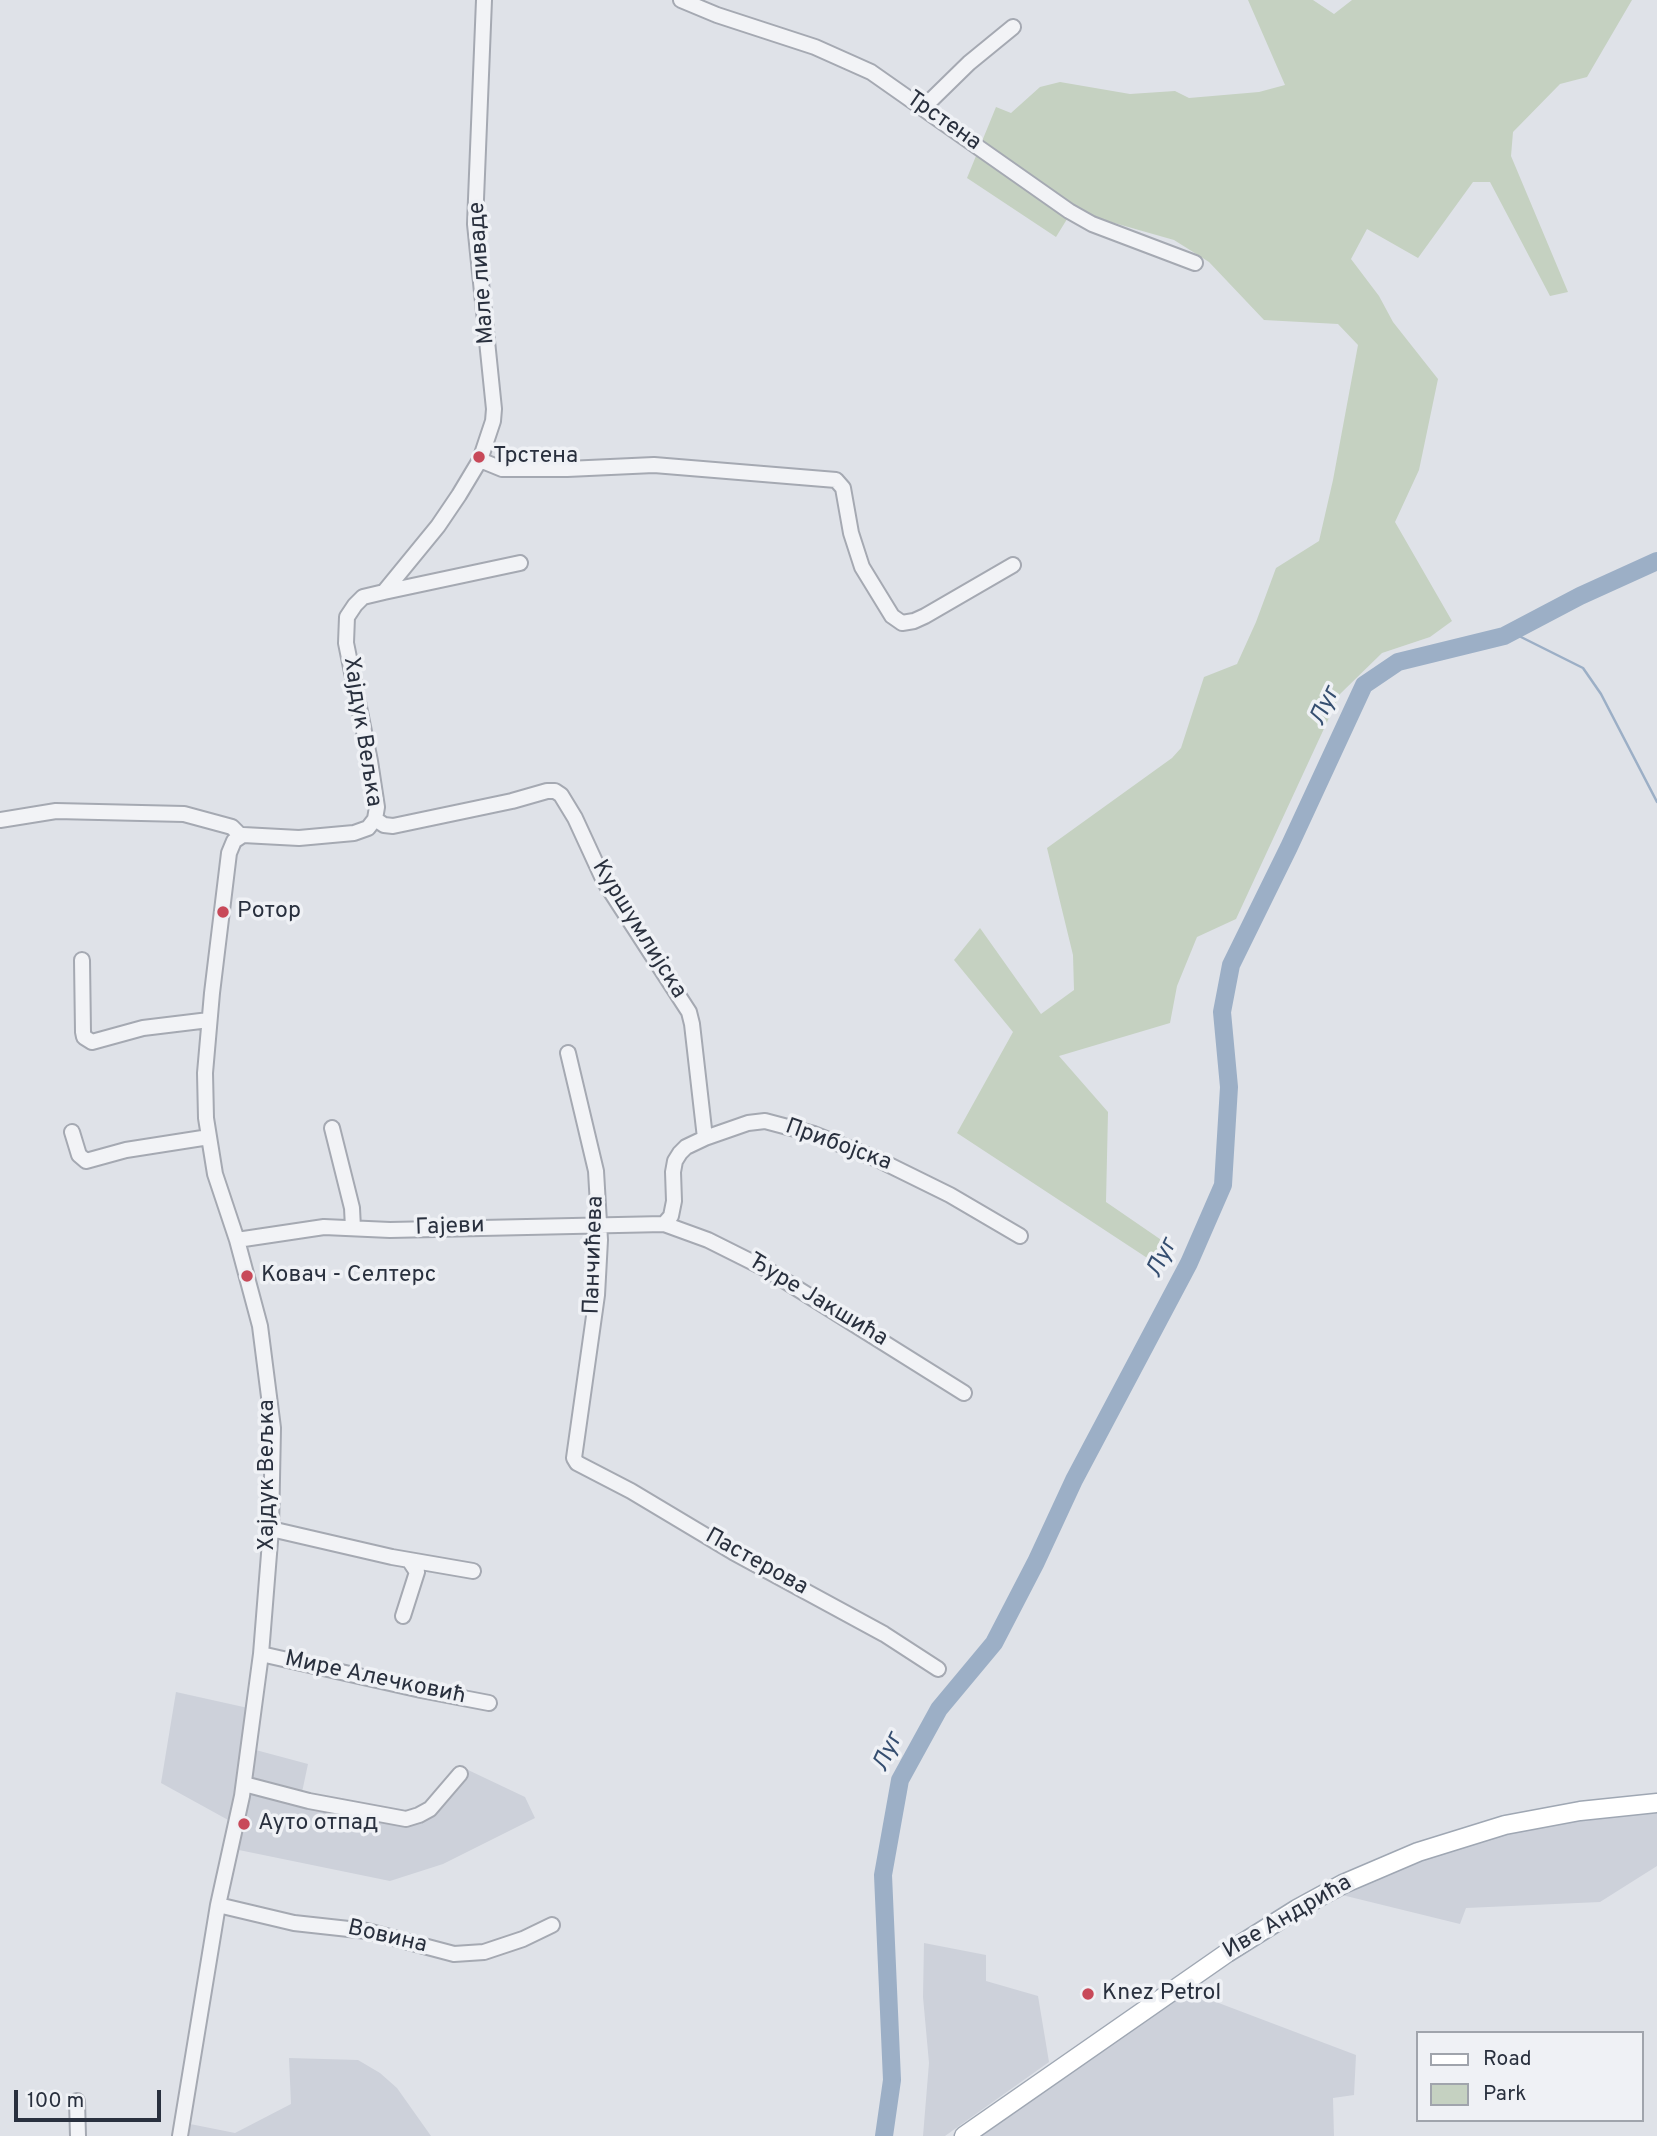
<!DOCTYPE html>
<meta charset="utf-8">
<style>
body{margin:0}
#map{position:relative;width:1657px;height:2136px;overflow:hidden;background:#dfe2e8;font-family:Overpass,sans-serif}
canvas{display:block}
.legend{position:absolute;left:1416px;top:2031px;width:228px;height:91px;box-sizing:border-box;background:#eff1f5;border:2px solid #a0a4ac;margin:0;padding:9px 12px;list-style:none;font-size:21px;color:#29303e}
.legend li{display:flex;align-items:center;gap:14px;height:35px}
.legend b{width:35px;border:2px solid #a0a4ac}
.scale{position:absolute;left:14px;top:2090px;width:147px;height:32px;box-sizing:border-box;border:4px solid #29303e;border-top:0;padding-left:9px;font-size:21px;line-height:24px;white-space:nowrap;color:#29303e;-webkit-text-stroke:5px #eff1f5;paint-order:stroke}
</style>
<div id="map">
<canvas width="1657" height="2136"></canvas>
<ul class="legend">
<li><b style="height:9px;background:#fff"></b>Road</li>
<li><b style="height:19px;background:#c5d1c1"></b>Park</li>
</ul>
<div class="scale">100 m</div>
</div>
<script>
const g = document.querySelector('canvas').getContext('2d');
g.lineJoin = 'round';
function fillPath(path, color) { g.fillStyle = color; g.fill(path, 'evenodd'); }
const toPath = rows => new Path2D(rows.map(r => 'M' + r).join(''));
function strokePath(path, color, width, dash) { g.strokeStyle = color; g.lineWidth = width; g.lineCap = dash ? 'butt' : 'round'; g.setLineDash(dash || []); g.stroke(path); }
function write(font, color, halo, rows, align = 'center') {
  g.font = font + ' Overpass,sans-serif'; g.lineWidth = 7; g.setLineDash([]); g.textBaseline = 'middle'; g.strokeStyle = halo; g.fillStyle = color; for (const [text, x, y, turn = 0] of rows) {
    g.save(); g.translate(x, y); g.rotate((+turn || 0) * Math.PI / 180); g.textAlign = isNaN(turn) ? turn : align; if (halo) g.strokeText(text, 0, 0); g.fillText(text, 0, 0); g.restore();
  }
}
fillPath(toPath([
 [176,1692,248,1708,230,1821,161,1783],
 [252,1749,308,1764,301,1797,247,1782],
 [466,1769,525,1797,535,1818,443,1864,390,1881,234,1849,248,1791,373,1819,434,1809],
 [1657,1806,1657,1866,1600,1902,1466,1908,1460,1924,1342,1895,1358,1885,1432,1855,1523,1824],
 [924,1943,986,1955,986,1981,1038,1996,1049,2062,945,2136,923,2136,929,2063,923,1997],
 [1187,1991,1356,2055,1354,2095,1333,2098,1334,2136,973,2136],
 [289,2058,358,2060,380,2073,397,2088,431,2136,186,2136,190,2124,235,2133,291,2104]
]), '#cdd1da');
fillPath(toPath([
 [1248,0,1313,0,1334,14,1352,0,1632,0,1587,77,1560,84,1513,132,1511,156,1568,292,1550,296,1490,182,1473,182,1418,258,1367,229,1351,259,1379,296,1393,322,1438,379,1419,470,1395,522,1452,621,1430,637,1382,653,1340,694,1236,919,1197,937,1177,986,1170,1023,1059,1056,1108,1112,1106,1202,1173,1248,1164,1269,957,1133,1013,1032,954,960,980,928,1041,1014,1074,990,1073,955,1047,848,1172,758,1181,748,1204,677,1237,664,1256,622,1276,568,1319,541,1333,480,1358,345,1338,324,1264,320,1209,262,1174,240,1072,211,1056,237,967,178,996,107,1011,113,1040,87,1060,82,1130,94,1175,91,1189,98,1259,92,1285,85]
]), '#c5d1c1');
strokePath(toPath([
 [1511,632,1583,668,1601,694,1657,802]
]), '#9cafc6', 2.5);
strokePath(toPath([
 [884,2136,892,2080,883,1875,900,1780,939,1709,994,1643,1036,1562,1074,1480,1189,1263,1223,1185,1229,1087,1222,1012,1231,965,1289,847,1364,685,1398,662,1504,636,1580,596,1657,561]
]), '#9cafc6', 18);
const minor = toPath([
 [681,0,717,15,815,47,871,72,1069,211,1092,224,1195,263],
 [923,108,969,63,1013,27],
 [480,460,502,469,567,469,654,465,836,480,843,488,851,533,862,567,892,616,902,623,914,621,925,616,1013,565],
 [384,592,438,526,459,495,480,460,493,421,494,409,475,224,484,0],
 [375,819,384,825,393,826,512,801,547,791,555,791,561,795,575,818,604,881,689,1012,692,1024,705,1138],
 [0,820,56,811,184,814,232,827,241,836],
 [82,960,83,1032,84,1037,92,1042,143,1028,209,1020],
 [568,1053,596,1171,600,1240,597,1295,574,1458,577,1463,631,1491,733,1552,884,1634,938,1669],
 [332,1128,352,1208,353,1228],
 [72,1132,79,1155,86,1161,126,1150,209,1137],
 [664,1224,671,1216,674,1201,673,1172,675,1161,680,1153,686,1147,705,1138,748,1123,765,1121,814,1134,879,1160,950,1195,1020,1236],
 [237,1240,324,1227,390,1230,664,1224,708,1240,766,1269,964,1393],
 [271,1529,392,1557,473,1571],
 [403,1616,417,1572,409,1560],
 [261,1654,421,1690,489,1703],
 [244,1784,309,1801,406,1819,419,1815,430,1809,460,1774],
 [218,1905,294,1923,367,1931,454,1954,484,1952,523,1939,552,1925],
 [77,2101,78,2136],
 [180,2136,218,1905,242,1796,261,1654,271,1529,273,1428,260,1326,237,1240,215,1174,206,1118,205,1073,212,993,229,853,234,841,243,835,299,838,354,833,368,828,375,819,377,807,370,761,346,643,347,617,355,605,363,597,384,592,520,563]
]);
const major = toPath([
 [964,2136,1227,1953,1297,1909,1343,1884,1418,1852,1505,1825,1580,1811,1657,1803]
]);
strokePath(minor, '#a5a9b2', 18);
strokePath(major, '#9fa7b3', 21);
strokePath(minor, '#f2f3f6', 14);
strokePath(major, '#fff', 18);
for (const [x, y, r, color] of [
 [479,457,7,"#c84959"],
 [223,912,7,"#c84959"],
 [247,1276,7,"#c84959"],
 [244,1824,7,"#c84959"],
 [1088,1994,7,"#c84959"]
]) { const dot = new Path2D(); dot.arc(x, y, r, 0, 2 * Math.PI); g.fillStyle = color; g.fill(dot); strokePath(dot, '#eff1f5', 2.5); }
write('23px', '#29303e', '#eff1f5', [
 ["Трстена",943,122,35],
 ["Мале ливаде",483,273,-94],
 ["Хајдук Вељка",361,732,81],
 ["Куршумлијска",638,930,58],
 ["Прибојска",838,1146,20],
 ["Гајеви",450,1228,-2],
 ["Панчићева",595,1255,-88],
 ["Ђуре Јакшића",817,1301,31],
 ["Хајдук Вељка",268,1475,-90],
 ["Пастерова",756,1563,29],
 ["Мире Алечковић",375,1679,12],
 ["Иве Андрића",1288,1918,-30],
 ["Вовина",387,1938,13]
]);
write('23px', '#29303e', '#eff1f5', [
 ["Трстена",493,457],
 ["Ротор",237,912],
 ["Ковач - Селтерс",261,1276],
 ["Ауто отпад",258,1824],
 ["Knez Petrol",1102,1994]
], 'left');
write('italic 24px', '#354e70', '#eff1f5', [
 ["Луг",1326,707,-65],
 ["Луг",1163,1259,-64],
 ["Луг",889,1753,-65]
]);
</script>
